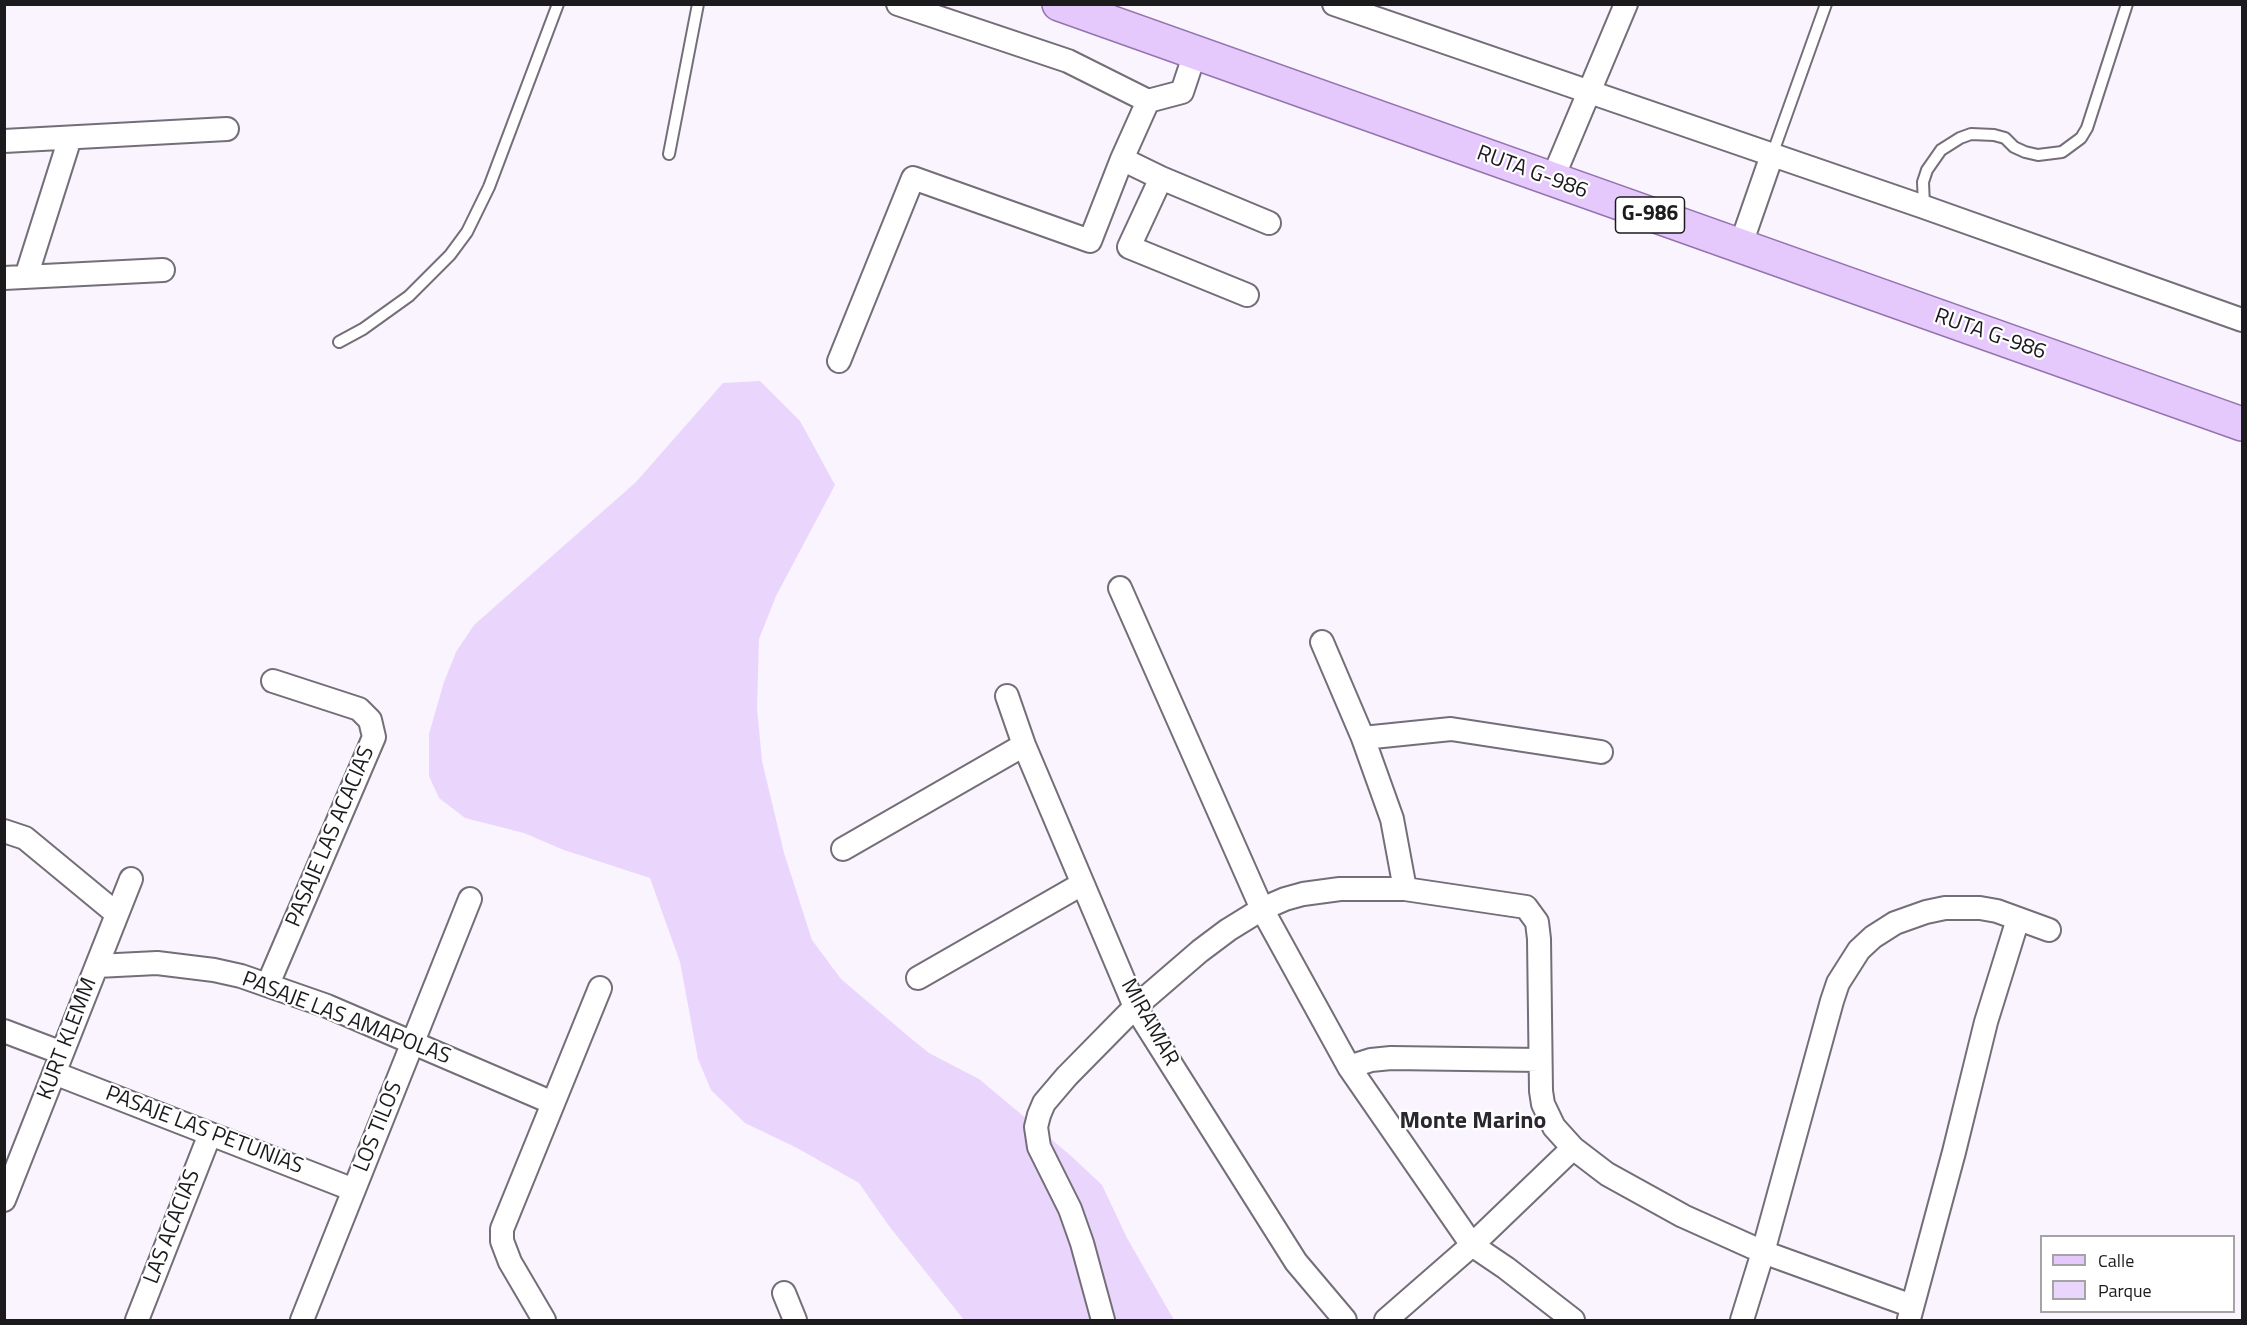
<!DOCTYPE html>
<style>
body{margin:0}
#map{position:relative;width:2247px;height:1325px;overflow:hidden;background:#f9f4fe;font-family:"Titillium Web",sans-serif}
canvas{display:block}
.frame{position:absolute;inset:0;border:6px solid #1b1a1d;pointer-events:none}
.legend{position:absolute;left:2040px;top:1235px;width:195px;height:78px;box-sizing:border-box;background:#fff;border:2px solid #a4a3a5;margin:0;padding:8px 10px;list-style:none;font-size:18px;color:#1b1a1d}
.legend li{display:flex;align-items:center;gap:12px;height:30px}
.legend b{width:30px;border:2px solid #a4a3a5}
</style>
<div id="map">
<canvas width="2247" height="1325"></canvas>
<div class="frame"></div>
<ul class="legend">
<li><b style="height:8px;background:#e5c9fc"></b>Calle</li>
<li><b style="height:16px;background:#ead6fc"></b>Parque</li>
</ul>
</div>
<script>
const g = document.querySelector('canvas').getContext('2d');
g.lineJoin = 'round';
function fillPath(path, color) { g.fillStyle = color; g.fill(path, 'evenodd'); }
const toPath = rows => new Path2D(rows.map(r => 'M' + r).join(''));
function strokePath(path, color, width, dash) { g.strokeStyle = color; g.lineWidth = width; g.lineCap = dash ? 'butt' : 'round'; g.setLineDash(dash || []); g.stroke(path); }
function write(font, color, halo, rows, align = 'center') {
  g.font = font + ' "Titillium Web",sans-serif'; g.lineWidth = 4.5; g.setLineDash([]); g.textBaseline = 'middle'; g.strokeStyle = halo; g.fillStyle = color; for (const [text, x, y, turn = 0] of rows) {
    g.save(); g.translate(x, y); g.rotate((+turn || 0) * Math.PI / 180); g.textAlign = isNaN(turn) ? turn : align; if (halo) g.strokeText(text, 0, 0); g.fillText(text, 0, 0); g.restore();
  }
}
fillPath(toPath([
 [760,381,800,421,835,485,776,596,759,639,757,708,762,761,784,853,812,940,841,979,908,1036,929,1053,979,1079,1070,1155,1102,1185,1127,1238,1174,1320,964,1320,889,1226,859,1183,797,1148,745,1123,711,1090,698,1059,680,962,650,878,564,850,524,833,465,818,439,798,429,776,429,734,444,682,456,652,474,625,636,482,723,383]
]), '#ead6fc');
const lane = toPath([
 [669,154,698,4],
 [1772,155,1826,4],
 [1924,206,1923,182,1927,170,1941,150,1960,138,1971,134,1994,135,2005,138,2014,147,2025,152,2038,155,2062,152,2081,138,2087,128,2127,4],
 [339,342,363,329,409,296,450,255,467,232,489,187,558,4]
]);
const street = toPath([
 [898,4,1068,61,1148,101],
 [1334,4,1924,207,2242,320],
 [4,141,227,129],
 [1122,159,1161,178,1269,223],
 [1161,178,1129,247,1247,295],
 [1552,180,1626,4],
 [1740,247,1772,155],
 [26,277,70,138],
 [4,278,163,270],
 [839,361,913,178,1090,241,1122,159,1148,101,1182,92,1195,53],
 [1120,588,1262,909,1349,1067,1472,1245,1506,1268,1573,1320],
 [1322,642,1363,738,1392,819,1405,889],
 [1007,696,1024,745,1135,1007,1296,1262,1345,1320],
 [1363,738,1451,729,1601,752],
 [4,831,25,838,117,914],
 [843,849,1024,745],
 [97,966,157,963,214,970,241,976,327,1006,553,1103],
 [918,978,1082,884],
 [268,984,374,737,370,720,359,709,273,681],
 [4,1031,62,1053],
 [1349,1067,1371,1060,1391,1058,1540,1060],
 [54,1073,354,1190],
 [4,1200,131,879],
 [784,1293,795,1320],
 [1909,1319,1954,1152,1986,1022,2018,919],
 [137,1320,210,1134],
 [302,1320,470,899],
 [544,1320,510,1262,502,1241,502,1229,600,988],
 [1103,1320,1082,1243,1070,1209,1039,1147,1036,1127,1039,1115,1044,1103,1067,1076,1135,1007,1200,951,1228,930,1262,909,1285,899,1303,894,1340,889,1405,889,1526,907,1537,922,1539,939,1541,1091,1543,1104,1554,1127,1573,1148,1607,1174,1683,1216,1763,1252,1912,1306],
 [1386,1320,1472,1245,1573,1148],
 [1742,1320,1763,1252,1832,1001,1838,983,1859,950,1873,937,1895,923,1926,912,1945,908,1980,908,1997,911,2049,930]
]);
const primary = toPath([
 [1059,4,2242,424]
]);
strokePath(lane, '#736e78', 14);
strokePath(street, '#736e78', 26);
strokePath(primary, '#9374ad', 36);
strokePath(lane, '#fff', 10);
strokePath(street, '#fff', 22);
strokePath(primary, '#e5c9fc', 33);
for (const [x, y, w] of [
 [1650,215,69]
]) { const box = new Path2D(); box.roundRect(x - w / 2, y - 18, w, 36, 4.5); g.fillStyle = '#fff'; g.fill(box); strokePath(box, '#1b1a1d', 1.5); }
write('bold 21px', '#1b1a1d', null, [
 ["G-986",1650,215]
]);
write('22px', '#1b1a1d', '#fff', [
 ["RUTA G-986",1532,173,20],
 ["RUTA G-986",1990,335,19],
 ["PASAJE LAS ACACIAS",331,837,-67],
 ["PASAJE LAS AMAPOLAS",346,1019,21],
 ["MIRAMAR",1149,1023,61],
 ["KURT KLEMM",68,1039,-69],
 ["LOS TILOS",379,1127,-68],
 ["PASAJE LAS PETUNIAS",204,1131,21],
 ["LAS ACACIAS",173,1227,-69]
]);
write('bold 24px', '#2b272f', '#fff', [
 ["Monte Marino",1473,1122]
]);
</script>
